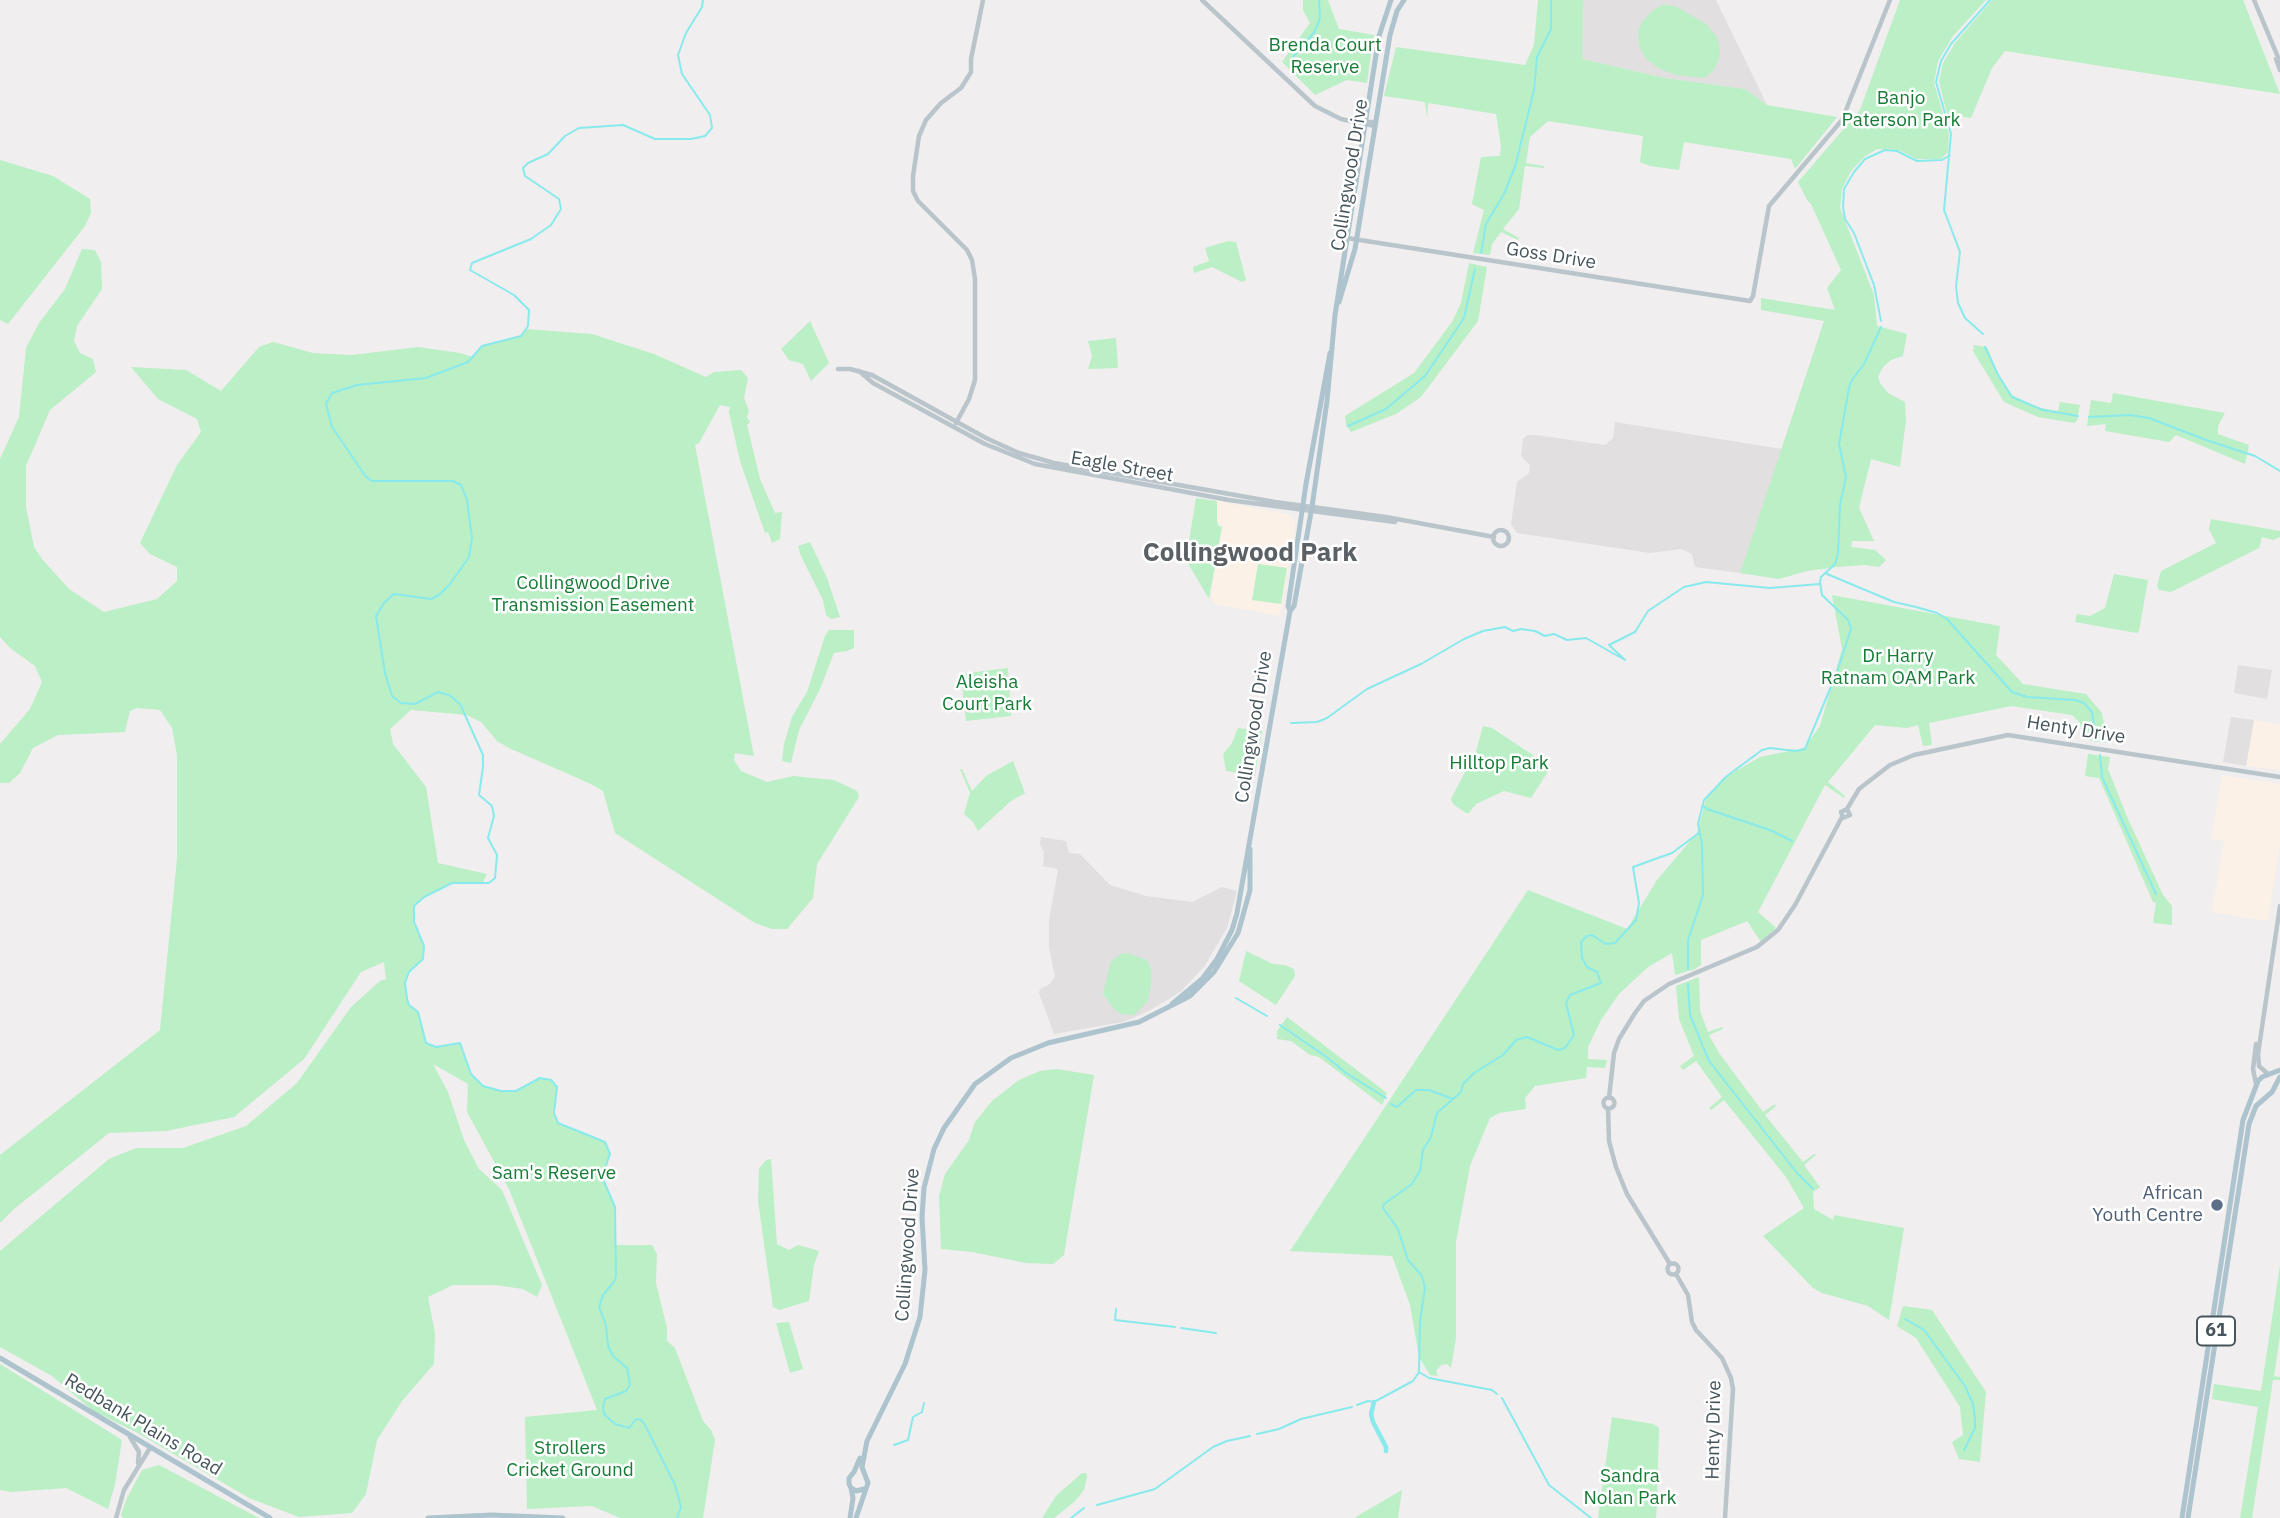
<!DOCTYPE html>
<style>
body{margin:0}
canvas{display:block;background:#f0eeee}
</style>
<canvas width="2280" height="1518"></canvas>
<script>
const g = document.querySelector('canvas').getContext('2d');
g.lineJoin = 'round';
function fillPath(path, color) { g.fillStyle = color; g.fill(path, 'evenodd'); }
const toPath = rows => new Path2D(rows.map(r => 'M' + r).join(''));
function strokePath(path, color, width, dash) { g.strokeStyle = color; g.lineWidth = width; g.lineCap = dash ? 'butt' : 'round'; g.setLineDash(dash || []); g.stroke(path); }
function write(font, color, halo, rows, align = 'center') {
  g.font = font + ' "IBM Plex Sans",sans-serif'; g.lineWidth = 5; g.setLineDash([]); g.textBaseline = 'middle'; g.strokeStyle = halo; g.fillStyle = color; for (const [text, x, y, turn = 0] of rows) {
    g.save(); g.translate(x, y); g.rotate((+turn || 0) * Math.PI / 180); g.textAlign = isNaN(turn) ? turn : align; if (halo) g.strokeText(text, 0, 0); g.fillText(text, 0, 0); g.restore();
  }
}
fillPath(toPath([
 [1217,501,1288,514,1294,520,1295,527,1280,616,1215,604,1211,596,1222,527,1217,521],
 [2254,720,2280,725,2280,770,2246,766],
 [2222,775,2280,784,2280,843,2268,921,2212,912,2224,841,2211,839]
]), '#fcf1e6');
fillPath(toPath([
 [1583,0,1716,0,1767,105,1745,89,1665,78,1582,59],
 [1615,422,1782,449,1740,573,1695,567,1692,554,1681,549,1650,553,1517,533,1511,524,1517,482,1529,473,1530,465,1521,456,1523,439,1527,435,1536,435,1605,445,1613,438],
 [2238,665,2272,670,2267,699,2234,693],
 [2231,717,2254,720,2246,766,2223,762],
 [1041,837,1066,841,1069,853,1080,854,1110,885,1146,896,1192,902,1222,887,1237,891,1227,928,1204,967,1180,992,1149,1011,1123,1022,1054,1034,1039,993,1040,989,1050,984,1055,976,1049,948,1049,921,1058,869,1043,866,1044,852,1040,845]
]), '#e1dfe0');
fillPath(toPath([
 [1303,0,1328,0,1339,29,1374,35,1367,83,1347,80,1315,95,1282,62,1310,23,1303,10],
 [1538,0,1583,0,1582,59,1665,78,1745,89,1767,105,1837,117,1795,169,1791,159,1684,142,1679,170,1650,166,1640,162,1643,136,1548,121,1530,137,1526,163,1544,166,1544,168,1525,166,1519,209,1503,229,1519,238,1518,240,1501,232,1492,244,1490,255,1473,253,1484,210,1472,204,1481,157,1500,156,1501,146,1496,114,1428,103,1427,118,1425,102,1384,96,1396,47,1525,65,1534,45],
 [1900,0,1986,0,1953,36,1938,61,1934,83,1949,134,1948,152,1941,159,1917,159,1899,150,1877,149,1864,157,1851,171,1842,189,1840,208,1874,295,1877,326,1907,334,1903,356,1891,360,1883,367,1878,377,1880,383,1888,393,1905,402,1906,420,1900,467,1871,459,1859,508,1874,541,1852,541,1851,547,1875,550,1886,560,1879,567,1865,565,1837,567,1807,571,1779,579,1740,573,1824,321,1761,310,1761,298,1835,310,1827,288,1841,270,1811,204,1807,200,1798,182,1860,110],
 [1992,0,2243,0,2280,94,2005,51,1992,68,1971,118,1947,114,1939,81,1943,63,1955,43],
 [1664,4,1677,7,1706,24,1717,37,1720,51,1718,61,1713,71,1704,78,1676,75,1660,69,1646,59,1639,45,1638,32,1642,22,1652,11],
 [0,160,53,176,90,199,91,213,85,226,8,324,0,320],
 [1228,241,1236,242,1246,280,1242,282,1212,267,1194,273,1193,267,1209,261,1205,248],
 [82,249,95,250,101,262,102,289,77,326,74,341,80,353,93,359,96,372,50,410,26,466,26,507,34,547,42,559,69,589,104,612,157,599,177,581,177,567,150,554,140,543,177,465,201,432,197,419,158,399,131,367,186,370,221,391,259,347,273,342,313,353,352,355,418,347,460,353,473,357,482,346,520,336,526,329,592,334,654,354,706,377,714,372,741,370,748,378,744,398,749,411,747,417,750,422,747,425,760,479,775,513,782,512,780,539,772,543,768,532,765,533,740,461,729,412,730,407,720,405,699,443,695,445,754,756,735,753,734,760,741,771,767,782,793,776,834,780,857,791,859,797,817,864,813,898,787,929,772,929,755,923,615,833,603,791,591,784,509,748,497,741,481,722,467,715,411,710,390,729,393,744,426,787,438,863,487,874,483,882,452,883,424,897,414,906,414,922,424,946,423,959,409,972,405,983,409,1005,418,1012,426,1043,436,1047,460,1043,471,1074,483,1086,501,1091,516,1091,540,1078,551,1080,557,1087,554,1113,558,1123,605,1142,610,1154,602,1177,615,1207,616,1245,652,1245,657,1254,656,1283,667,1328,667,1341,675,1348,703,1421,711,1430,715,1440,703,1518,620,1518,592,1506,527,1509,525,1417,597,1410,509,1189,467,1112,468,1084,433,1064,448,1092,464,1140,479,1169,502,1190,542,1285,537,1297,523,1289,495,1285,453,1285,428,1297,435,1333,434,1364,402,1401,377,1440,366,1494,352,1513,299,1517,249,1498,136,1432,93,1411,52,1376,0,1347,0,1251,109,1159,136,1148,183,1148,246,1126,297,1083,351,1007,380,981,386,979,384,962,361,972,304,1059,234,1117,166,1131,109,1133,14,1209,0,1223,0,1155,160,1030,177,859,177,755,172,728,160,710,137,708,130,711,125,732,58,735,33,748,20,773,9,783,0,783,0,744,30,709,42,682,35,666,10,648,0,637,0,459,19,417,26,348,39,323,65,289],
 [1469,263,1487,267,1478,321,1421,397,1396,414,1351,432,1346,425,1345,416,1414,373,1452,322,1461,303],
 [810,321,829,363,811,381,803,364,789,360,781,349],
 [1116,338,1118,368,1088,369,1092,356,1088,341],
 [1974,345,1987,347,1998,373,2012,395,2036,407,2058,411,2060,402,2080,405,2077,421,2074,423,2038,417,2004,402,1973,351],
 [2113,393,2225,413,2218,426,2218,434,2249,445,2245,464,2176,435,2169,442,2105,431,2106,424,2087,426,2091,400,2111,403],
 [1196,498,1217,501,1217,521,1219,527,1222,526,1209,599,1186,560],
 [2211,519,2280,531,2280,537,2273,540,2262,537,2259,548,2171,592,2159,590,2157,586,2161,571,2216,543,2209,529],
 [810,542,827,578,840,617,831,619,826,615,823,600,801,556,798,546],
 [1258,564,1287,568,1281,604,1252,600],
 [2114,574,2148,580,2139,631,2137,633,2075,622,2077,614,2090,616,2105,608],
 [1832,595,2000,626,1996,655,2023,684,2086,694,2102,713,2107,743,2083,739,2080,723,2072,715,2011,706,1929,723,1932,745,1923,746,1918,725,1907,728,1875,725,1828,782,1845,796,1844,798,1825,785,1758,912,1776,928,1761,942,1747,921,1701,940,1701,965,1695,969,1675,975,1672,953,1648,967,1619,994,1601,1020,1588,1047,1588,1059,1607,1060,1605,1068,1587,1067,1586,1078,1535,1086,1525,1098,1526,1109,1499,1113,1490,1118,1470,1166,1456,1242,1456,1338,1451,1368,1447,1364,1441,1365,1436,1371,1438,1376,1430,1375,1419,1357,1410,1305,1392,1256,1290,1251,1528,890,1627,929,1657,880,1697,833,1706,799,1722,779,1760,757,1804,748,1820,726,1842,649],
 [829,630,854,630,854,648,847,651,834,653,820,689,799,730,791,763,782,761,784,744,792,717,807,692,825,636],
 [1008,668,1011,716,966,721,961,674],
 [1483,726,1492,728,1551,767,1531,798,1504,791,1476,804,1469,813,1466,813,1453,804,1451,799,1476,751],
 [1238,728,1262,731,1255,776,1226,771,1223,754,1232,743],
 [2088,754,2110,757,2108,769,2128,819,2163,895,2172,906,2172,925,2153,923,2156,903,2153,902,2099,778,2085,776],
 [1013,761,1025,793,1011,801,978,831,973,822,964,814,970,793,960,769,962,769,972,791,986,776],
 [1246,951,1273,964,1285,965,1294,969,1295,976,1276,1005,1239,981],
 [1127,953,1147,960,1151,969,1151,983,1148,1001,1134,1015,1121,1014,1115,1010,1103,994,1111,961,1121,954],
 [1699,977,1700,1011,1708,1032,1722,1027,1723,1029,1709,1035,1719,1053,1763,1112,1775,1104,1776,1106,1765,1115,1803,1162,1814,1154,1816,1155,1804,1165,1820,1187,1813,1192,1814,1209,1833,1220,1834,1215,1904,1228,1889,1320,1868,1306,1822,1293,1813,1288,1763,1236,1804,1208,1786,1177,1724,1100,1711,1110,1709,1108,1722,1097,1696,1061,1683,1070,1680,1066,1694,1056,1679,1019,1676,986],
 [1287,1017,1387,1093,1382,1105,1319,1057,1310,1055,1291,1041,1277,1039,1277,1031],
 [1057,1069,1094,1075,1064,1255,1053,1264,1026,1263,972,1252,941,1249,939,1196,945,1174,969,1140,975,1122,992,1101,1019,1080,1040,1071],
 [771,1159,777,1244,789,1250,798,1245,819,1251,814,1265,809,1301,779,1310,773,1307,758,1201,759,1169,766,1160],
 [2280,1265,2280,1336,2274,1376,2280,1377,2280,1380,2273,1380,2252,1518,2240,1518,2258,1407,2212,1399,2214,1384,2261,1391],
 [1903,1306,1932,1310,1986,1392,1980,1462,1959,1459,1952,1442,1963,1435,1960,1407,1916,1338,1897,1326],
 [789,1322,803,1369,790,1373,776,1323],
 [0,1364,122,1440,115,1484,108,1509,66,1488,11,1492,0,1490],
 [1612,1417,1653,1424,1659,1428,1657,1500,1677,1501,1677,1505,1657,1505,1656,1518,1598,1518],
 [159,1465,257,1517,259,1518,123,1518,121,1515,126,1500,142,1470],
 [1082,1473,1086,1473,1087,1477,1084,1490,1074,1502,1054,1518,1042,1518,1056,1496],
 [1402,1490,1398,1518,1355,1518,1359,1515]
]), '#bbefc5');
strokePath(toPath([
 [1293,57,1315,31,1320,18,1319,0],
 [1481,253,1486,224,1504,194,1515,167,1534,90,1537,57,1551,29,1551,0],
 [1881,321,1874,285,1854,233,1845,219,1843,207,1844,189,1854,172,1865,159,1885,150,1897,151,1917,161,1942,160,1950,155],
 [1983,334,1965,318,1958,303,1956,286,1960,252,1944,210,1951,134,1936,82,1941,61,1951,44,1990,0],
 [1985,347,1998,375,2012,397,2043,410,2078,416],
 [2089,417,2130,415,2149,418,2206,440,2255,456,2280,471],
 [1348,426,1386,409,1425,376,1464,318,1475,269],
 [1827,574,1894,602,1916,607,1937,613,1947,619,2012,692,2027,697,2075,700,2084,703,2092,712,2096,741],
 [1291,723,1317,722,1327,718,1367,689,1421,664,1464,639,1483,631,1505,627,1513,631,1521,629,1535,631,1545,636,1554,634,1567,640,1586,638,1625,660,1609,645,1635,632,1648,611,1684,587,1706,582,1770,588,1820,584],
 [2100,755,2102,777,2156,894],
 [1703,806,1707,809,1770,830,1792,841],
 [1688,969,1688,940,1703,895,1702,844,1698,824,1704,800,1727,776,1762,750,1770,748,1796,751,1805,749,1837,672,1851,629,1848,620,1822,595,1820,582,1821,577,1835,564,1838,553,1840,505,1846,477,1839,444,1849,388,1852,380,1864,364,1881,327],
 [1688,984,1690,1015,1709,1061,1797,1173,1813,1189],
 [1236,998,1267,1016],
 [1280,1025,1328,1058,1346,1073,1386,1098],
 [1391,1104,1397,1107,1416,1090,1429,1090,1453,1099],
 [1116,1309,1115,1320,1175,1327],
 [1905,1319,1924,1330,1965,1386,1973,1404,1975,1418,1975,1428,1964,1450],
 [1181,1328,1216,1333],
 [1419,1372,1429,1378,1492,1390,1497,1394],
 [1502,1398,1549,1485,1591,1518],
 [1357,1405,1368,1401,1374,1402,1413,1381,1419,1372,1420,1321,1425,1288,1422,1276,1408,1260,1398,1229,1383,1208,1384,1204,1412,1184,1415,1179,1420,1171,1423,1150,1431,1137,1437,1113,1461,1092,1463,1084,1474,1073,1503,1055,1516,1040,1527,1037,1558,1050,1565,1048,1574,1035,1566,1003,1570,995,1601,983,1597,972,1587,967,1582,958,1581,942,1587,936,1592,935,1606,944,1615,943,1636,920,1639,903,1633,867,1672,853,1699,833],
 [1257,1434,1279,1429,1301,1419,1352,1407],
 [894,1445,908,1440,913,1417,922,1412,924,1403],
 [1097,1505,1155,1489,1213,1447,1227,1441,1250,1436],
 [677,1518,681,1507,675,1485,645,1425,641,1420,636,1419,629,1428,615,1424,604,1414,603,1407,605,1399,626,1391,630,1385,627,1368,613,1356,608,1346,606,1325,599,1307,603,1295,614,1282,616,1276,615,1207,602,1177,610,1154,605,1142,558,1123,554,1113,557,1087,551,1080,540,1078,516,1091,501,1091,483,1086,471,1074,460,1043,436,1047,426,1043,418,1012,409,1005,407,999,405,983,409,972,423,959,424,946,414,922,414,906,424,897,452,883,489,883,495,878,497,855,488,838,494,816,492,806,479,795,483,767,483,755,460,704,449,695,438,692,415,704,401,703,392,696,385,673,376,616,384,603,394,594,431,599,439,595,450,584,469,557,472,538,467,500,461,485,453,481,372,481,366,477,332,427,326,404,332,393,357,385,426,378,468,362,482,346,521,336,528,326,529,310,514,295,470,270,472,263,531,239,551,225,561,209,559,199,525,176,523,168,528,163,548,154,565,136,579,128,623,125,655,139,691,139,705,136,712,128,710,115,682,74,678,55,686,33,702,7,703,0],
 [1071,1518,1084,1508]
]), '#88eaec', 2);
strokePath(toPath([
 [1374,1402,1371,1414,1373,1422,1386,1447,1386,1451]
]), '#88eaec', 4.5);
strokePath(toPath([
 [1202,0,1315,106,1341,119,1375,126],
 [2254,0,2280,62],
 [2276,59,2280,70],
 [1357,122,1375,122],
 [1347,238,1750,301,1753,296,1769,206,1842,120,1890,0],
 [838,369,850,369,872,375,986,438,1019,453,1054,463,1275,502,1386,517,1494,537],
 [859,371,873,383,985,444,1035,464,1229,500,1395,522],
 [956,423,969,399,975,380,975,279,972,260,967,250,918,201,913,191,913,176,919,136,926,120,941,103,961,88,971,72,971,59,983,0],
 '1493 538a8 8 0 1 1 16 0a8 8 0 1 1-16 0Z',
 [1847,809,1850,815,1843,818,1841,812,1847,809,1859,789,1890,765,1914,755,2008,735,2280,777],
 [2268,1074,2259,1066,2258,1054,2280,906],
 [2256,1084,2253,1069,2256,1044],
 '1603.5 1103a5.5 5.5 0 1 1 11 0a5.5 5.5 0 1 1-11 0Z',
 [1609,1098,1614,1053,1619,1039,1635,1013,1644,1001,1669,984,1757,947,1778,930,1795,905,1842,817],
 [1608,1109,1609,1141,1616,1167,1627,1194,1670,1264],
 '1667.5 1269a5.5 5.5 0 1 1 11 0a5.5 5.5 0 1 1-11 0Z',
 [1676,1274,1688,1295,1692,1322,1696,1330,1722,1358,1731,1378,1733,1389,1725,1518],
 [130,1437,139,1452,138,1463],
 [116,1518,124,1490,150,1448]
]), '#b9c5cb', 4.5);
strokePath(toPath([
 [1339,302,1355,249,1390,35,1397,11,1404,0],
 [1290,611,1294,606,1312,507,1327,401,1335,315,1379,36,1391,0],
 [1172,1004,1202,979,1217,959,1232,930,1237,913,1290,611,1288,606,1306,484,1330,353],
 [0,1358,270,1518],
 [860,1458,854,1472,849,1478,849,1484,851,1488,856,1491,864,1489],
 [428,1518,491,1515,563,1518],
 [850,1518,853,1498,851,1488],
 [856,1518,868,1483,862,1467,867,1441,905,1364,920,1317,925,1270,922,1217,924,1188,934,1149,944,1128,975,1084,1011,1058,1048,1043,1139,1022,1190,996,1214,972,1238,933,1250,890,1250,849],
 [2182,1518,2243,1120,2258,1081,2262,1077,2280,1070],
 [2188,1518,2249,1124,2256,1106,2272,1092,2280,1077]
]), '#adc3cd', 5);
for (const [x, y, r, color] of [
 [2217,1205,7,"#5c6f8a"]
]) { const dot = new Path2D(); dot.arc(x, y, r, 0, 2 * Math.PI); g.fillStyle = color; g.fill(dot); strokePath(dot, '#fff', 2.5); }
for (const [x, y, w] of [
 [2216,1331,38]
]) { const box = new Path2D(); box.roundRect(x - w / 2, y - 14.5, w, 29, 5); g.fillStyle = '#fff'; g.fill(box); strokePath(box, '#46555b', 2); }
write('bold 18px', '#46555b', null, [
 ["61",2216,1331]
]);
write('19px', '#167c36', '#fff', [
 ["Brenda Court",1325,46],
 ["Reserve",1325,68],
 ["Banjo",1901,99],
 ["Paterson Park",1901,121],
 ["Collingwood Drive",593,584],
 ["Transmission Easement",593,606],
 ["Dr Harry",1898,657],
 ["Ratnam OAM Park",1898,679],
 ["Aleisha",987,683],
 ["Court Park",987,705],
 ["Hilltop Park",1499,764],
 ["Sam's Reserve",554,1174],
 ["Strollers",570,1449],
 ["Cricket Ground",570,1471],
 ["Sandra",1630,1477],
 ["Nolan Park",1630,1499]
]);
write('19px', '#46555b', '#fff', [
 ["Collingwood Drive",1350,175,-81],
 ["Goss Drive",1551,256,9],
 ["Eagle Street",1122,467,10],
 ["Collingwood Drive",1254,727,-81],
 ["Henty Drive",2076,730,9],
 ["Collingwood Drive",908,1245,-86],
 ["Redbank Plains Road",143,1425,31],
 ["Henty Drive",1714,1430,-89]
]);
write('19px', '#4e5e75', '#fff', [
 ["African",2203,1194],
 ["Youth Centre",2203,1216]
], 'right');
write('bold 26px', '#5a6063', '#fff', [
 ["Collingwood Park",1250,553]
]);
</script>
